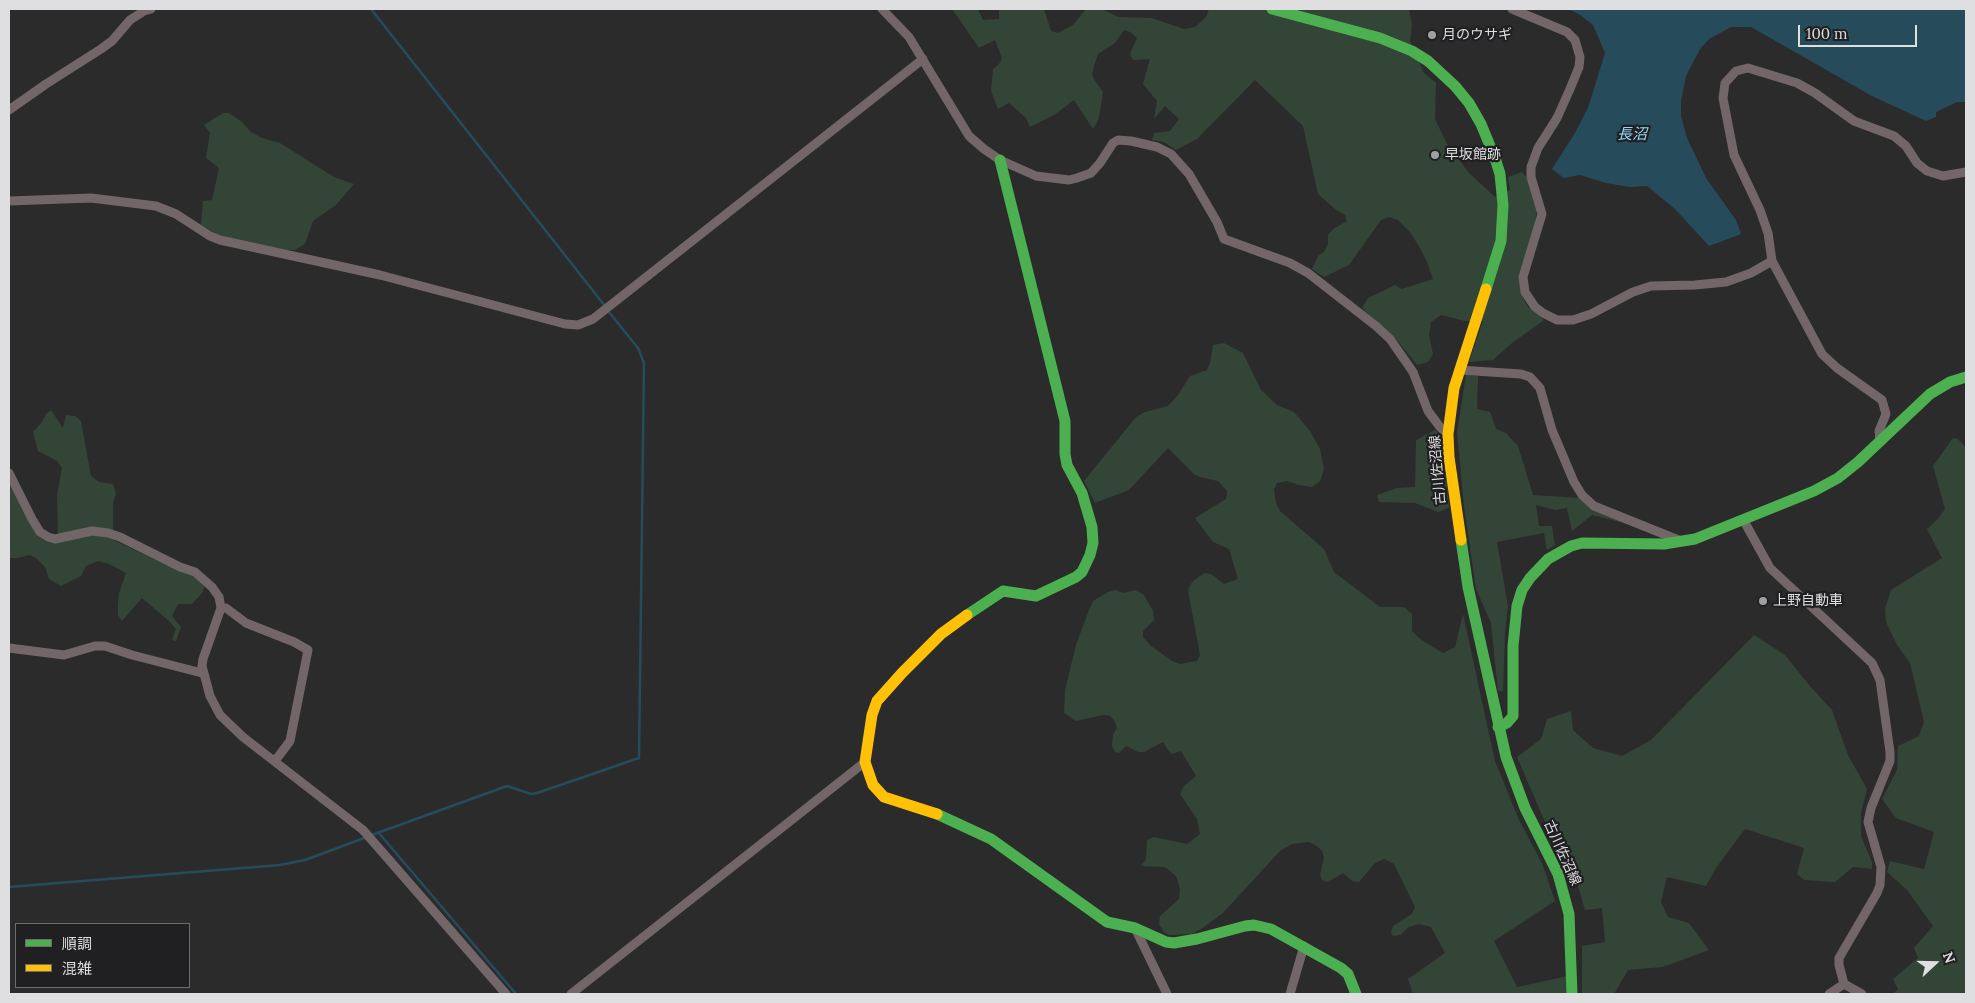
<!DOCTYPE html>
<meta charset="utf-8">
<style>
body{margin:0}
#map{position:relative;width:1975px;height:1003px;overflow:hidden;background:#2b2b2c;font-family:Lora,"Noto Sans JP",serif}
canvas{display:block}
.frame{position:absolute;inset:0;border:10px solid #dfdfe1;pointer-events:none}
.legend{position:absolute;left:15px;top:923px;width:175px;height:65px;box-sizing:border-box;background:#202023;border:1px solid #6c6c6f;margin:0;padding:6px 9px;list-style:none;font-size:15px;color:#dfdfe1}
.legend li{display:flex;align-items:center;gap:10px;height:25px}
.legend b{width:25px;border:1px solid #6c6c6f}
.north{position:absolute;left:1910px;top:938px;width:50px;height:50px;-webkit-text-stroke:4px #202023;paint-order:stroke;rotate:69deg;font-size:14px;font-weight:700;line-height:20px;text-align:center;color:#dfdfe1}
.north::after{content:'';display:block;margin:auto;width:18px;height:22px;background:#dfdfe1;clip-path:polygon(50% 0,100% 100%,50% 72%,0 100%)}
.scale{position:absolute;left:1798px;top:25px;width:119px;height:22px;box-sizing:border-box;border:2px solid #dfdfe1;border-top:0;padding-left:6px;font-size:15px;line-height:18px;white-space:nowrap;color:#dfdfe1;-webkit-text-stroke:4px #202023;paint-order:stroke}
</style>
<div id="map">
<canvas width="1975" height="1003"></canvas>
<div class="frame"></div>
<ul class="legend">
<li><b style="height:6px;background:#4caf50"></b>順調</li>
<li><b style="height:6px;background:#ffc107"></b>混雑</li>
</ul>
<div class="north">N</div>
<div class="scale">100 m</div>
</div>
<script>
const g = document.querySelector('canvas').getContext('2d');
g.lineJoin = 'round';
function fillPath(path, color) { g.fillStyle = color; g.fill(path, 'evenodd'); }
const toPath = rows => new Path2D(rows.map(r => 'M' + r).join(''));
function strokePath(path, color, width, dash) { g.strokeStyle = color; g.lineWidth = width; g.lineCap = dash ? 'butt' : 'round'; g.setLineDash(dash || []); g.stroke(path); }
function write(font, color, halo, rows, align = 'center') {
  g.font = font + ' Lora,"Noto Sans JP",serif'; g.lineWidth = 4.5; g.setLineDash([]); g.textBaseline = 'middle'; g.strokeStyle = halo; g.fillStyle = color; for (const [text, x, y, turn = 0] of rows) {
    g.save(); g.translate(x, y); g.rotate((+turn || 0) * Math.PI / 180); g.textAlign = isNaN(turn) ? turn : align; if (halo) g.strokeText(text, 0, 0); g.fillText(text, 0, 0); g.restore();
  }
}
fillPath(toPath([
 [952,9,978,9,983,20,999,19,999,9,1044,9,1051,31,1058,33,1073,25,1086,9,1102,9,1118,17,1152,18,1184,29,1195,27,1206,17,1209,9,1409,9,1412,25,1410,41,1424,73,1436,83,1435,119,1447,144,1469,173,1495,197,1510,190,1508,177,1522,172,1527,178,1538,206,1522,296,1528,307,1544,320,1512,343,1493,360,1469,362,1483,321,1465,321,1441,315,1431,322,1429,335,1433,354,1428,362,1417,365,1396,339,1362,308,1368,298,1395,285,1402,289,1433,279,1427,262,1420,248,1410,232,1398,220,1389,217,1381,220,1349,265,1324,277,1312,269,1318,256,1324,252,1328,244,1328,235,1333,229,1347,221,1345,215,1335,209,1318,194,1303,126,1255,80,1197,139,1176,150,1164,142,1152,140,1154,133,1170,131,1179,119,1165,106,1154,119,1157,101,1143,84,1150,59,1133,60,1130,54,1137,38,1130,32,1124,30,1115,43,1098,54,1095,63,1092,74,1095,81,1103,92,1100,112,1097,123,1093,129,1074,100,1054,115,1030,127,1026,118,1009,103,998,109,991,91,993,69,999,64,1002,58,995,40,979,48],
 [223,113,229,113,242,122,251,132,262,138,280,143,334,177,354,184,336,205,313,221,305,244,295,250,285,250,231,238,217,234,201,225,203,201,212,200,219,168,206,158,210,133,204,125],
 [1224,343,1243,353,1261,390,1277,405,1294,412,1310,431,1320,449,1324,469,1320,481,1312,487,1298,485,1287,481,1277,483,1274,489,1276,503,1280,511,1324,549,1334,572,1380,607,1404,607,1412,614,1412,631,1420,639,1443,653,1455,647,1463,614,1495,761,1519,820,1542,863,1555,901,1494,941,1517,987,1568,976,1568,994,1413,994,1408,979,1445,953,1431,927,1419,924,1409,927,1400,935,1393,936,1391,932,1393,926,1412,914,1415,907,1394,864,1384,859,1375,863,1359,882,1352,881,1343,873,1328,882,1322,880,1320,874,1324,858,1322,851,1317,846,1309,842,1292,844,1280,851,1223,913,1201,929,1192,934,1169,935,1164,932,1159,924,1160,916,1179,899,1180,889,1176,876,1165,867,1141,866,1146,859,1147,840,1154,837,1187,844,1200,834,1197,819,1180,794,1184,786,1196,776,1181,751,1172,754,1168,750,1163,742,1144,752,1138,752,1126,746,1119,753,1115,752,1112,746,1113,734,1117,728,1114,720,1110,716,1103,715,1076,721,1064,713,1065,690,1076,645,1089,610,1093,601,1108,592,1116,590,1123,593,1136,590,1144,595,1153,611,1154,620,1143,631,1143,637,1151,646,1172,661,1180,664,1197,661,1200,655,1188,590,1192,582,1204,573,1211,574,1224,584,1238,579,1229,549,1213,542,1195,518,1226,499,1227,491,1218,481,1200,477,1194,474,1168,448,1129,490,1095,503,1084,481,1136,417,1145,412,1168,406,1178,395,1190,376,1207,370,1210,363,1213,345],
 [1466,375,1478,376,1477,409,1490,412,1496,429,1506,433,1518,446,1533,495,1581,498,1628,524,1592,515,1572,531,1567,508,1555,510,1536,505,1539,526,1552,526,1555,545,1547,550,1544,533,1497,542,1508,606,1505,633,1503,692,1498,691,1491,623,1476,589,1464,506,1457,432],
 [51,410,63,428,66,415,75,416,81,421,91,476,99,482,113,484,116,494,113,502,113,531,58,535,57,495,62,468,57,461,38,451,33,432,42,422,46,414],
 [1435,430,1443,437,1449,508,1438,512,1415,503,1379,502,1377,495,1397,488,1415,487,1416,440],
 [1953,438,1958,439,1966,448,1966,994,1893,994,1898,989,1893,979,1918,958,1914,948,1933,926,1907,890,1887,872,1890,861,1924,869,1934,832,1896,818,1882,799,1897,770,1898,746,1919,736,1924,722,1910,663,1897,645,1886,622,1885,609,1891,590,1942,558,1927,529,1936,521,1945,509,1933,466],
 [9,483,28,521,38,536,45,541,54,543,92,535,107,537,183,573,193,576,205,586,202,593,192,604,178,604,172,616,181,627,176,641,172,640,176,629,169,621,142,598,122,621,118,615,118,604,119,593,126,573,109,564,98,561,86,566,81,576,61,586,49,579,45,567,36,558,29,555,18,558,9,558],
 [1754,635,1785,655,1809,685,1832,710,1848,755,1867,789,1861,812,1861,836,1872,862,1872,869,1853,867,1835,882,1804,880,1797,874,1804,848,1745,829,1716,868,1706,886,1667,877,1661,902,1668,917,1689,923,1709,950,1663,967,1628,970,1614,994,1582,994,1582,946,1605,942,1602,908,1585,910,1574,872,1548,829,1517,757,1541,739,1547,719,1571,711,1573,730,1593,748,1622,756,1651,740]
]), '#334537');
fillPath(toPath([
 [1568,9,1966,9,1966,102,1957,102,1936,112,1936,117,1926,121,1872,96,1751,27,1731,27,1709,39,1700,49,1686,76,1681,101,1681,116,1687,138,1706,178,1736,220,1741,234,1709,246,1675,209,1647,186,1630,187,1606,183,1580,175,1564,178,1552,169,1575,133,1588,108,1605,53,1593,25,1579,14]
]), '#264c5c');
strokePath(toPath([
 [371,9,605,306],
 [378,832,516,994],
 [372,835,507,786,531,794,537,793,639,758,644,363,638,348,608,311],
 [9,887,280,865,305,860,367,837]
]), '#264c5c', 2.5);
strokePath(toPath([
 [882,9,909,37,969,136,984,149,1000,160,1036,176,1069,180,1077,178,1091,173,1100,163,1113,143,1118,140,1131,141,1157,147,1171,154,1189,174,1217,222,1224,239,1290,263,1308,273,1376,326,1390,339,1413,372,1428,411,1440,427,1448,434],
 [1512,9,1567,32,1575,40,1580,57,1579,67,1570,89,1557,118,1538,148,1531,167,1531,177,1542,214,1523,277,1525,292,1535,307,1543,313,1557,320,1573,320,1591,314,1633,292,1651,286,1695,285,1726,282,1751,273,1772,261],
 [9,110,46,84,101,49,112,41,130,20,144,11,151,9],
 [9,201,91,198,156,206,176,214,210,236,220,240,380,275,565,324,578,325,593,319,923,59],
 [1459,370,1521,374,1530,377,1540,388,1552,430,1574,482,1582,495,1594,506,1681,541],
 [1880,442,1879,431,1886,414,1882,400,1837,368,1822,354,1772,261,1768,233,1760,210,1734,155,1723,98,1725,83,1736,71,1748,68,1797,83,1815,93,1854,121,1894,136,1906,146,1917,163,1927,171,1943,176,1966,172],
 [9,473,32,519,40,532,48,537,55,539,92,531,108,533,120,537,180,567,195,572,212,587,219,597,221,608,203,659,202,666,210,696,220,715,243,737,363,830,506,994],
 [1744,521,1770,568,1872,663,1880,680,1890,752,1890,761,1871,808,1868,822,1881,867,1880,885,1877,893,1839,958,1839,965,1844,984,1862,994],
 [221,608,226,608,246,623,294,642,308,650,290,741,275,761],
 [9,648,64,655,95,646,105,646,132,655,202,673],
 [1135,928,1167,994],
 [571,994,865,762],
 [1290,994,1304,946],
 [1829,994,1844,984]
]), '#726668', 9);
strokePath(toPath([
 [1272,9,1380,38,1412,51,1428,61,1455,86,1469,103,1481,124,1495,158,1500,174,1503,205,1501,241,1486,289],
 [1461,540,1468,587,1506,757,1525,808,1558,874,1569,914,1572,994],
 [967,615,1003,591,1036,596,1076,577,1082,572,1090,555,1093,543,1092,527,1082,493,1067,465,1065,454,1065,421,1000,160],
 [1498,727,1507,723,1513,716,1513,646,1517,606,1522,590,1530,578,1548,559,1571,546,1582,543,1664,544,1695,539,1814,491,1838,478,1858,462,1930,394,1950,382,1966,377],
 [937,814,991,839,1107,922,1135,928,1166,942,1174,943,1197,939,1245,926,1254,925,1271,929,1341,968,1348,974,1356,994]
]), '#4caf50', 11);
strokePath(toPath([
 [1461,540,1449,457,1448,434,1454,388,1486,289],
 [937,814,884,797,873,785,865,762,872,715,877,701,902,673,941,634,967,615]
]), '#ffc107', 11);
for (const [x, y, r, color] of [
 [1432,35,5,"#a0a0a2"],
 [1435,155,5,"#a0a0a2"],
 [1763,601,5,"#a0a0a2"]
]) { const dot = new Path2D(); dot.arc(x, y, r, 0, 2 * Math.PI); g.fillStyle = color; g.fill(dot); strokePath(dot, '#202023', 2); }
write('14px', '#dfdfe1', '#202023', [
 ["月のウサギ",1442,35],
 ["早坂館跡",1445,155],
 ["上野自動車",1773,601]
], 'left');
write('14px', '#dfdfe1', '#202023', [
 ["古川佐沼線",1438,470,-95],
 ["古川佐沼線",1562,853,66]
]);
write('italic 15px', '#93dafc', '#202023', [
 ["長沼",1632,135]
]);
</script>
